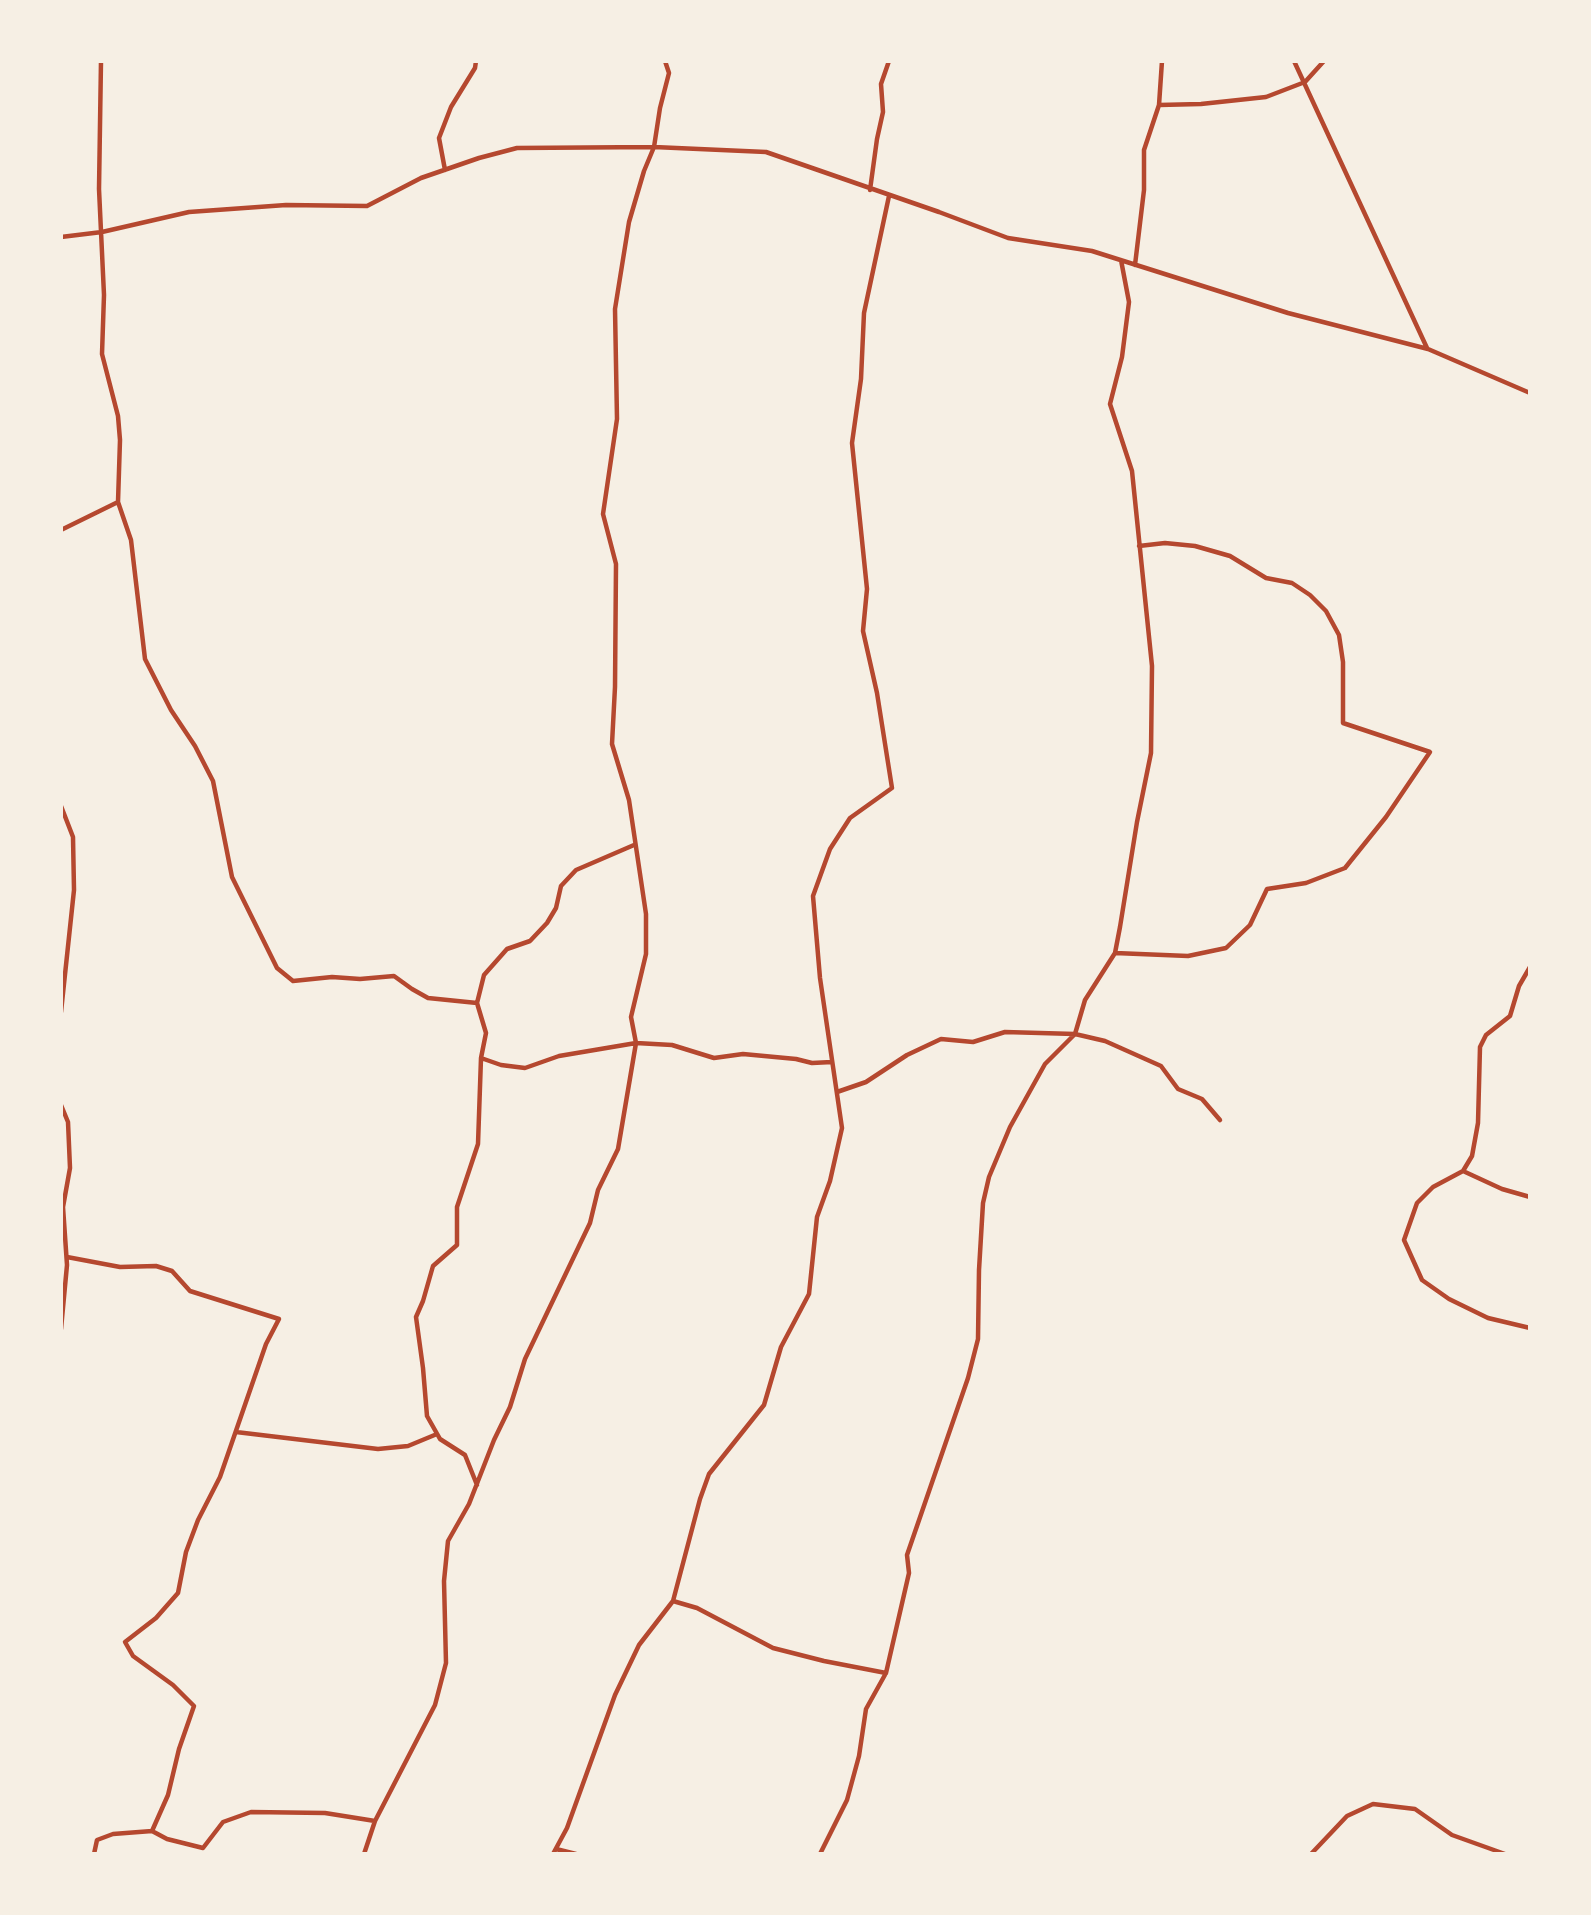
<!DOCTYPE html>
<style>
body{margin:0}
#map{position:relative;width:1591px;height:1915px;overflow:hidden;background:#f6efe4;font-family:Lato,sans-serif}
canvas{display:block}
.frame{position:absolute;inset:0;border:63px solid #f6efe4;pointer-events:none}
</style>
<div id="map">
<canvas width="1591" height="1915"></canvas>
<div class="frame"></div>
</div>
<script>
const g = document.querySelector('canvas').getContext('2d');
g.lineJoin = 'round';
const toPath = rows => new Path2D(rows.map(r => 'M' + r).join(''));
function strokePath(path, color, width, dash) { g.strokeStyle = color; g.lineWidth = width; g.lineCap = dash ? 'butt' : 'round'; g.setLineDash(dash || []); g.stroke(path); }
strokePath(toPath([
 [101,61,99,189,104,295,102,354,118,416,120,440,118,502,131,540,145,659,171,710,195,746,213,781,232,877,277,968,293,981,332,977,360,979,394,976,412,989,428,998,477,1003,486,1033,481,1058,501,1065,525,1068,559,1056,636,1043,672,1045,714,1058,743,1054,796,1059,812,1063,832,1062],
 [1294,61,1427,348],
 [1159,105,1201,104,1266,97,1305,82,1324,61],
 [445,170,439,138,451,107,475,68,476,61],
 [870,190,877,139,883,112,881,84,889,61],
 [61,237,102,232,189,212,286,205,367,206,421,178,479,158,517,148,654,147,766,152,939,212,1008,238,1092,251,1288,313,1428,349,1530,393],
 [1135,265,1144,190,1144,150,1159,105,1162,61],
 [61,530,118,502],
 [61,806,73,837,74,890,61,1012],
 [1115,953,1188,956,1226,948,1250,925,1267,889,1306,883,1345,868,1386,817,1430,752,1343,723,1343,662,1339,635,1326,611,1310,595,1292,583,1266,578,1230,556,1195,546,1165,543,1139,546],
 [1530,967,1519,986,1510,1016,1486,1035,1480,1047,1478,1123,1472,1156,1463,1171,1433,1187,1417,1203,1404,1240,1422,1280,1449,1299,1488,1318,1530,1328],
 [477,1003,484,975,507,949,530,941,547,923,556,908,561,886,576,870,634,845],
 [837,1092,866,1082,907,1055,941,1039,973,1042,1005,1032,1075,1034,1105,1041,1161,1066,1178,1089,1202,1099,1220,1120],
 [61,1105,68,1122,70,1168,63,1207,67,1265,61,1329],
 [1463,1171,1502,1189,1530,1197],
 [67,1257,120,1267,156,1266,172,1271,190,1291,279,1319,266,1344,220,1477,198,1520,186,1552,178,1593,156,1618,125,1642,133,1656,173,1685,194,1706,179,1749,168,1795,152,1831],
 [236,1432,378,1449,408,1446,437,1434],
 [477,1485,465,1455,440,1439,427,1416,423,1368,416,1317,423,1301,433,1266,457,1245,457,1207,478,1144,481,1058],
 [673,1601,697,1608,773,1648,824,1661,886,1673],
 [556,1849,576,1854],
 [94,1854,97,1840,113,1834,152,1831,167,1839,203,1848,223,1822,251,1812,325,1813,375,1821],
 [364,1854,375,1821,435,1705,446,1663,444,1581,448,1541,469,1504,494,1440,510,1407,525,1359,590,1223,598,1190,618,1149,636,1043,631,1017,646,954,646,914,629,800,612,744,615,687,616,564,603,514,617,419,615,309,629,222,644,171,654,147,660,108,669,73,665,61],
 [553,1854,567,1828,615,1695,639,1645,673,1601,700,1499,709,1474,764,1405,781,1347,809,1294,817,1217,830,1181,842,1128,820,978,813,896,830,849,850,818,892,788,877,693,863,631,867,589,852,443,861,379,864,313,889,196],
 [820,1854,847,1800,859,1756,866,1709,886,1673,909,1573,907,1555,968,1378,978,1339,979,1270,983,1203,989,1177,1010,1127,1045,1064,1075,1034,1085,1000,1115,953,1120,927,1137,822,1151,753,1152,666,1132,471,1110,404,1122,357,1129,302,1121,260],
 [1311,1854,1347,1816,1373,1804,1415,1809,1452,1835,1505,1854]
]), '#b5482f', 4.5);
</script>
